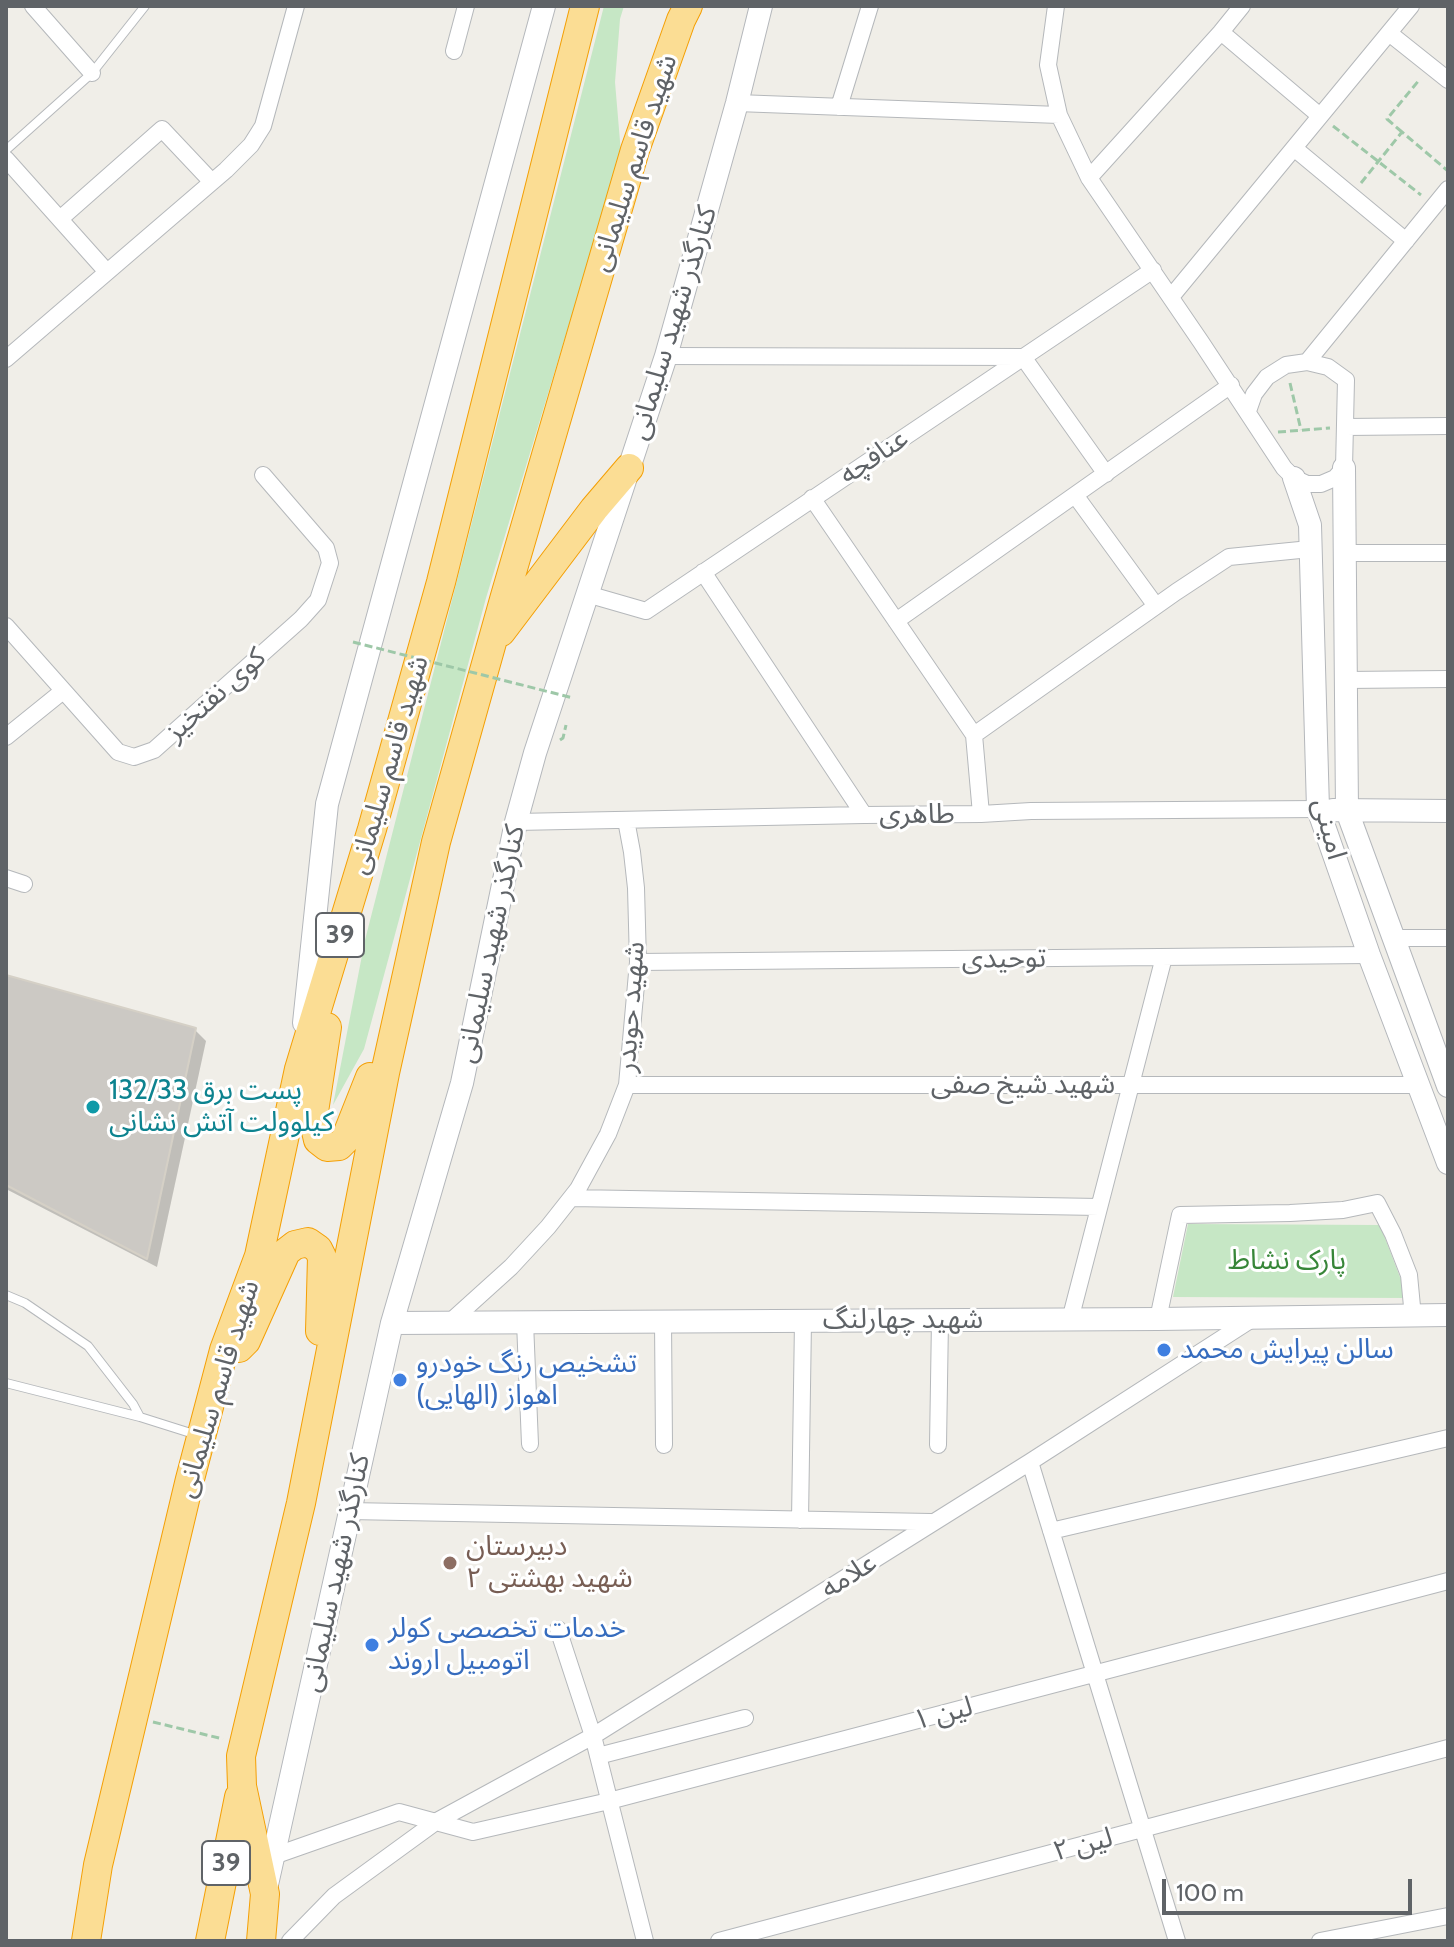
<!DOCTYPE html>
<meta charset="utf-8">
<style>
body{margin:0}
#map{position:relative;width:1454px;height:1947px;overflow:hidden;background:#f0eee8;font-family:Cabin,sans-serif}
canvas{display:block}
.frame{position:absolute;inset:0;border:8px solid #5f6367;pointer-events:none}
.scale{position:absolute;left:1162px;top:1879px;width:250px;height:36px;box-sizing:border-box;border:4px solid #5f6367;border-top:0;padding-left:10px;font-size:24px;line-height:28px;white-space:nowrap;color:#5f6367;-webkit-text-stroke:6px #fff;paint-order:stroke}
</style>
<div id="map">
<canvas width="1454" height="1947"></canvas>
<div class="frame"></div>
<div class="scale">100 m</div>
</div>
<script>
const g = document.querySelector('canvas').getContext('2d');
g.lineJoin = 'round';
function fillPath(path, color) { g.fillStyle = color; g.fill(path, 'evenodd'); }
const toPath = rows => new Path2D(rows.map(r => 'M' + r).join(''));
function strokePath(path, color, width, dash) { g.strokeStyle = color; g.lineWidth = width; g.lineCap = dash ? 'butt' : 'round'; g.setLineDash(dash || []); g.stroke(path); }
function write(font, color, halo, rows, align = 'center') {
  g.font = font + ' Cabin,"Noto Sans Arabic",sans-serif'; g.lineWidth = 6; g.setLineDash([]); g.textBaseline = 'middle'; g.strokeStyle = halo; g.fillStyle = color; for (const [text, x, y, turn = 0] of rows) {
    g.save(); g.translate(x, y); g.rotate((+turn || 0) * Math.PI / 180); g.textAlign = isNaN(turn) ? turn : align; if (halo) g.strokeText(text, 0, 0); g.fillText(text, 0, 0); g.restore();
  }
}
fillPath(toPath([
 [604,6,624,6,620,19,615,82,621,153,486,598,364,1049,333,1105,365,940],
 [1188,1224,1380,1225,1408,1298,1173,1297]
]), '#c6e7c5');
fillPath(toPath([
 [6,977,195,1030,206,1041,157,1267,6,1189]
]), '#0003');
const building = toPath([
 [6,975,196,1028,147,1259,6,1185,6,975]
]);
fillPath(building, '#ccc9c4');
strokePath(building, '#d5d0c6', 2);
const lane = toPath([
 [6,150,92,73,145,6],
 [6,1295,25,1303,88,1346,133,1404,140,1417,6,1383],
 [140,1417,197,1435]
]);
const street = toPath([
 [33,6,92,73],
 [1056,6,1048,65,1059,115,1089,178,1201,342,1284,468,1294,478,1307,484,1321,484,1335,478,1344,468,1346,380,1328,367,1307,362,1286,365,1267,377,1254,394,1248,411],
 [1221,32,1320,116],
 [1389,33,1448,80],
 [454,51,466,6],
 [737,103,1059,115],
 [839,107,870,6],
 [1294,148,1406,241],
 [6,159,107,272],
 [1089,178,1221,32,1242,6],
 [60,219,162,129,212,182],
 [1171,297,1411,6],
 [666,356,1023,357],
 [1023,357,1106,474],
 [6,359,226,170,251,145,263,126,296,6],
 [1307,362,1448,189],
 [1345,427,1448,426],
 [1075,495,1156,606],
 [812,498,974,735,981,814],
 [1345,553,1448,553],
 [703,572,864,815],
 [587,594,646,611,1153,270],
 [896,621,1231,385],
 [6,626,118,752,134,757,154,750,301,619,318,600,330,563,326,548,263,475],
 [1346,680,1448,679],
 [974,735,1176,592,1229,557,1310,549],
 [6,737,63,691],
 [516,822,864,815,981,814,1031,811,1318,809],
 [6,878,24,884],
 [1392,938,1448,938],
 [638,962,1369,955],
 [627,1085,1418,1085],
 [571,1198,1099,1207],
 [1158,1319,1180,1215,1290,1213,1343,1210,1377,1203,1393,1234,1409,1275,1413,1317],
 [1070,1320,1164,957],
 [663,1321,664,1445],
 [525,1322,530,1444],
 [449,1323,511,1267,548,1227,578,1189,608,1134,627,1085,638,962,636,888,632,852,626,820],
 [938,1445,940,1320],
 [1030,1462,1177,1941],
 [349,1511,931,1522],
 [800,1520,803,1321],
 [1051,1531,1448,1438],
 [558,1629,593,1736,645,1941],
 [598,1756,745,1718],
 [268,1858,399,1812,473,1832,609,1801,1448,1581],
 [290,1941,334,1896,437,1821,593,1736,1030,1462,1252,1319],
 [719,1941,1448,1748],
 [1320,1941,1448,1916]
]);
const secondary = toPath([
 [1344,468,1347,811,1448,1086],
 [1294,478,1310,525,1318,809,1369,955,1448,1163],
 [1333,810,1448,811],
 [304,1023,327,804,544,6],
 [392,1323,1158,1319,1448,1315],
 [266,1889,392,1323,462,1083,516,822,535,753,666,356,737,103,761,6]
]);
const highway = toPath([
 [501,632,594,509,629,468],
 [327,1027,313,1118,318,1140,327,1147,339,1146,345,1140,370,1077],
 [239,1348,246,1341,286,1252,295,1245,308,1242,318,1249,322,1257,320,1331],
 [86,1941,98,1865,190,1479,224,1350,259,1256,299,1069,372,829,441,582,585,6],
 [210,1941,239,1797],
 [261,1941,265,1894,242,1786,241,1756,301,1503,385,1073,405,983,436,842,505,596,635,150,681,20,688,6]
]);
strokePath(lane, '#b5b8bb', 10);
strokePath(street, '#b5b8bb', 18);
strokePath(secondary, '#b4b7bb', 24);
strokePath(highway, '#f49f04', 30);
strokePath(toPath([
 [1333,126,1421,195],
 [1402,132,1387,119,1420,79],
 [1361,183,1402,132,1448,171],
 [1290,383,1301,430],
 [1278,432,1330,428],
 [560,740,563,738,566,725],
 [153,1722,223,1739]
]), '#9ec8a8', 3, [8, 4]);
strokePath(lane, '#fff', 8);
strokePath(street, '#fff', 16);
strokePath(secondary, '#fff', 22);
strokePath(highway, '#fbdd94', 28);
strokePath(toPath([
 [353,642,573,698]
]), '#9ec8a8', 3, [8, 4]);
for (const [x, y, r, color] of [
 [93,1107,8,"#0f9aa8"],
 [1164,1350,8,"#3f7fe0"],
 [400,1380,8,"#3f7fe0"],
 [450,1563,8,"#8d6e63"],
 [372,1645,8,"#3f7fe0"]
]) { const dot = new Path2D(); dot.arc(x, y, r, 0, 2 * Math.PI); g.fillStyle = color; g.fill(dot); strokePath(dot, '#fff', 3); }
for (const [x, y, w] of [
 [340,935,48],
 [226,1863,48]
]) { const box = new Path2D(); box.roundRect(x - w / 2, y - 22, w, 44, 6); g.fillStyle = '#fff'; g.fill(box); strokePath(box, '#5f6367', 2); }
write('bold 26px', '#5f6367', null, [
 ["39",340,935],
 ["39",226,1863]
]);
write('28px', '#5f6367', '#fff', [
 ["شهید قاسم سلیمانی",634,163,-72],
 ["کنارگذر شهید سلیمانی",673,323,-73],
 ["عنافچه",874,457,-34],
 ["کوی نفتخیز",216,695,-42],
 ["شهید قاسم سلیمانی",389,765,-74],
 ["طاهری",917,815],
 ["امینی",1329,829,75],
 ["کنارگذر شهید سلیمانی",491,944,-78],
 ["توحیدی",1004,959,-1],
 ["شهید حویدر",631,1007,-86],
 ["شهید شیخ صفی",1023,1085],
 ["شهید چهارلنگ",903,1320],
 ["شهید قاسم سلیمانی",218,1389,-73],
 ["کنارگذر شهید سلیمانی",336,1573,-78],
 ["علامه",849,1576,-32],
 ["لین ۱",943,1714,-15],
 ["لین ۲",1083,1845,-15]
]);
write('28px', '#0d838f', '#fff', [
 ["پست برق 132/33",109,1091],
 ["کیلوولت آتش نشانی",109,1123]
], 'left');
write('28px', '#378638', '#fff', [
 ["پارک نشاط",1287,1261]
]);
write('28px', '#366cbe', '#fff', [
 ["سالن پیرایش محمد",1180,1350],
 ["تشخیص رنگ خودرو",416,1364],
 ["اهواز (الهایی)",416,1396],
 ["خدمات تخصصی کولر",388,1629],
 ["اتومبیل اروند",388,1661]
], 'left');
write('28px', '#785e54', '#fff', [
 ["دبیرستان",466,1547],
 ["شهید بهشتی ۲",466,1579]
], 'left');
</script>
